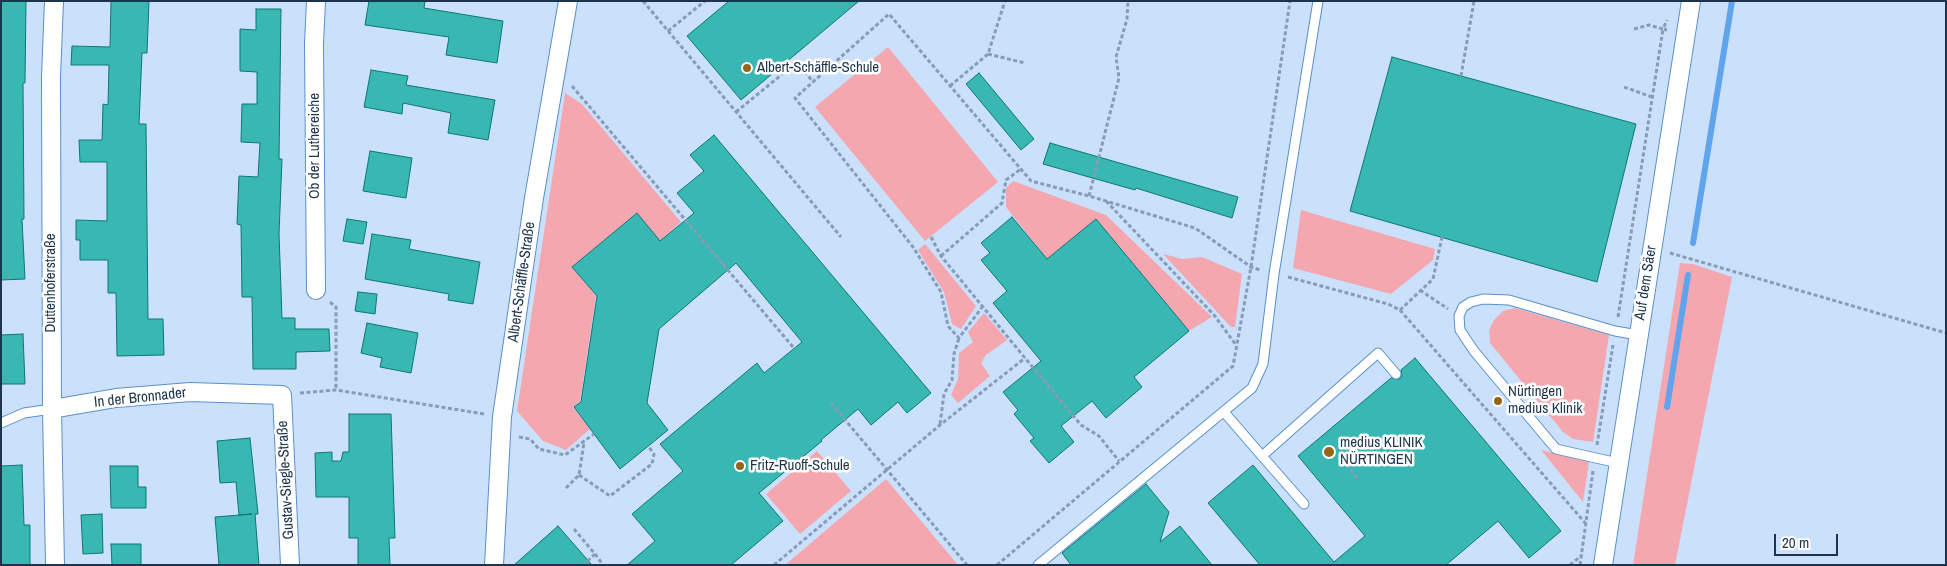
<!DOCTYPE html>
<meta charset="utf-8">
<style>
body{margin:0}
#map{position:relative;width:1947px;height:566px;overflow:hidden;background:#cbe1fb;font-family:"Archivo Narrow",sans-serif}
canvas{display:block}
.frame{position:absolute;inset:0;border:2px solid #1d344d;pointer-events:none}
.scale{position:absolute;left:1774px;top:534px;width:64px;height:22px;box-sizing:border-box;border:2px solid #1d344d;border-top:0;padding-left:6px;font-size:15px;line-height:18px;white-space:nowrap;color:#1d344d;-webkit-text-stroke:4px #fff;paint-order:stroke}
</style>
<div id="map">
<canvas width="1947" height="566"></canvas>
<div class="frame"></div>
<div class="scale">20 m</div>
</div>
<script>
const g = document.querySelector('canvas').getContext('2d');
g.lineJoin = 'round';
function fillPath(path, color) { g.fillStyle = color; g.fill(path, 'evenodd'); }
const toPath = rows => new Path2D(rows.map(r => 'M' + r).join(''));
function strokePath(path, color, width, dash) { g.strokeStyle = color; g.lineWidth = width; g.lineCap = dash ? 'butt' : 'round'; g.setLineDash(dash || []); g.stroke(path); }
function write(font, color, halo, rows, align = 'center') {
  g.font = font + ' "Archivo Narrow",sans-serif'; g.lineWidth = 5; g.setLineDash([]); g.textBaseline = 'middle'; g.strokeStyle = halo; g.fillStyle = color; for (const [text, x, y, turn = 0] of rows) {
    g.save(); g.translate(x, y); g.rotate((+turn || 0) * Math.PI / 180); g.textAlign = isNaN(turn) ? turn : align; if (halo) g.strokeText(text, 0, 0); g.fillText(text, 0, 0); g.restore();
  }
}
fillPath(toPath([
 [888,47,998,182,925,241,815,107],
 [565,93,582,104,681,222,660,241,637,213,572,267,596,296,580,402,573,407,590,429,566,450,543,441,517,411],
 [1013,181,1106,215,1212,317,1189,331,1096,219,1019,282,1039,249,1006,207,1006,188],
 [1301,210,1435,249,1433,260,1391,294,1293,268],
 [925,244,976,306,961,329,952,324,944,292,918,250],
 [1163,254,1183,259,1202,257,1242,274,1235,327,1231,327],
 [1680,263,1693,264,1732,277,1675,565,1633,565],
 [1515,308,1609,335,1593,442,1573,439,1563,432,1490,343,1489,330,1494,320,1503,311],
 [984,313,1007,340,986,355,981,363,990,376,958,403,951,395,958,379,959,353,973,342,968,332],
 [1541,450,1589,462,1583,502],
 [817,451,851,491,800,534,766,494],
 [886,479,958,565,785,565]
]), '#f5a7b0');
strokePath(toPath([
 [1693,243,1732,1],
 [1667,407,1688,275]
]), '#60a4ee', 6);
const building = toPath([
 [1,1,26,1,25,83,23,83,24,219,22,219,25,279,1,280,1,1],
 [111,1,149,1,147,53,142,53,139,124,146,124,148,319,163,319,164,355,117,356,116,293,108,293,108,260,80,260,80,240,76,240,76,220,107,221,107,162,80,162,79,140,102,140,103,104,108,105,109,65,71,65,72,46,110,47,111,1],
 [369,1,425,1,424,8,503,21,497,63,446,55,449,37,365,25,369,1],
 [729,1,859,1,741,100,687,36,729,1],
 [256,9,281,9,279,159,282,159,279,234,282,318,295,318,295,329,329,329,330,351,296,352,296,369,253,369,252,297,242,297,241,225,237,224,239,176,258,177,260,143,241,142,242,104,257,104,257,72,240,71,240,29,256,30,256,9],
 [1392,57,1636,124,1597,282,1350,211,1392,57],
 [371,70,408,76,406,85,495,100,488,140,448,133,451,113,403,103,402,114,364,107,371,70],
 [979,73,1034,139,1021,150,966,84,979,73],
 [714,135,931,393,907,413,898,402,871,425,858,409,821,440,822,441,759,493,783,521,731,565,627,565,655,541,632,514,683,471,660,444,757,363,764,373,802,342,736,263,659,329,647,403,668,430,620,469,574,407,581,402,597,296,572,267,637,213,660,241,694,213,677,193,704,171,690,155,714,135],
 [1050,143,1238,197,1232,218,1136,188,1135,190,1043,164,1050,143],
 [370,151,412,158,406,198,363,191,370,151],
 [1012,217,1047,259,1096,219,1189,331,1134,377,1142,387,1106,418,1092,401,1061,426,1074,442,1049,463,1030,441,1034,438,1014,414,1018,410,1003,392,1041,361,993,303,1007,291,981,260,990,253,981,243,1012,217],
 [347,219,367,222,363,244,343,241,347,219],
 [372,234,411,240,409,249,480,262,473,304,448,300,449,294,365,279,372,234],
 [358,292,377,294,375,314,355,311,358,292],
 [367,323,418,333,411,373,380,367,382,358,361,353,367,323],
 [23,334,25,384,1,384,1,335,23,334],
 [1415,358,1561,531,1529,558,1498,521,1446,565,1260,565,1208,503,1253,465,1334,562,1365,536,1298,456,1391,378,1400,379,1402,376,1401,370,1415,358],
 [349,414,391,414,395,538,389,538,390,565,358,565,358,538,349,538,349,497,316,497,315,453,332,452,332,461,341,461,343,452,349,452,349,414],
 [250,438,257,504,258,514,255,514,259,565,219,565,215,517,252,514,239,515,236,482,220,483,217,441,250,438],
 [22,465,24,525,30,525,30,565,1,565,1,466,22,465],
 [110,466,138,466,138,487,146,487,146,508,111,508,110,466],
 [1146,484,1169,512,1160,542,1180,526,1212,565,1071,565,1062,553,1146,484],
 [102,514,103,553,83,554,81,515,102,514],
 [558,526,592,565,514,565,558,526],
 [111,544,141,544,141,565,112,565,111,544]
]);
fillPath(building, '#38b7b3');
strokePath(building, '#0c7775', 1);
const lane = toPath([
 [1224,412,1262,456,1378,353,1396,374],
 [1,423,24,413,52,409],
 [1262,456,1304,504],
 [1618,463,1556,449,1474,351,1460,330,1459,316,1463,307,1471,302,1483,299,1509,300,1615,331,1638,335],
 [1038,565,1252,388,1263,364,1274,274,1318,1]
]);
const street = toPath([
 [54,1,51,77,52,409,55,565],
 [316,1,314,44,316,290],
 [52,409,116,398,190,392,282,395,290,565],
 [494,565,502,417,534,198,568,1],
 [1603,565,1691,1]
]);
strokePath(lane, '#5990cc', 11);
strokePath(street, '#5990cc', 20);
strokePath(toPath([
 [643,1,841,237],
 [1634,29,1649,25,1663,29,1667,20],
 [668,31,705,1],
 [988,54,1025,63],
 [1461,76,1474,1],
 [572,86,793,347],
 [950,86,988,54,1005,1],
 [1624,87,1652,97],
 [736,112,797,62,813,82],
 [1089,196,1119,78,1116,57,1127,19,1128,1],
 [1106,201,1214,315,1236,345],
 [931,237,941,256,1025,358,1081,425,1099,436,1119,461],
 [1670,253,1946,333],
 [941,256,1002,203,1006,180,1021,169],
 [1288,277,1388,304,1400,310,1587,525],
 [1420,290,1448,309],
 [330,302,336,307,336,390],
 [983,306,959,338,948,326,941,292,913,247,795,98,889,14,1031,181,1089,196,1195,228,1251,267,1260,270],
 [1400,310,1433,279,1442,237],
 [1618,317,1663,29,1667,30],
 [300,393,336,390,484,414],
 [831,403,967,565],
 [940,424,944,394,952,380,954,354,959,338],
 [519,437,530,439,539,449,565,455,594,434],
 [1597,445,1613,345],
 [579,475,610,496,652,464,654,454,648,446],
 [1357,478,1346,465,1348,450,1363,437],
 [566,488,579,475,584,443],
 [574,529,595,554,583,565],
 [595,554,603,565],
 [774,565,940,425,1025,358],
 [997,565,1233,366,1251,267,1290,1],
 [1570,565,1582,555],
 [1580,565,1593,471]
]), '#879db7', 3, [4, 2.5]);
strokePath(lane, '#fff', 9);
strokePath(street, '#fff', 18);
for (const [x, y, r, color] of [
 [747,68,5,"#976518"],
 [1498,401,5,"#976518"],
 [1329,452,6,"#976518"],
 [740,466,5,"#976518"]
]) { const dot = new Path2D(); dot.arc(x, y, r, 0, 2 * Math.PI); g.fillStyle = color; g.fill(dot); strokePath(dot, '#fff', 2); }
write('15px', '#1d344d', '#fff', [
 ["Albert-Schäffle-Schule",757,68],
 ["Nürtingen",1508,392],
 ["medius Klinik",1508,409],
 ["medius KLINIK",1340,443],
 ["NÜRTINGEN",1340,460],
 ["Fritz-Ruoff-Schule",750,466]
], 'left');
write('15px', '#1d344d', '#fff', [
 ["Ob der Luthereiche",315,146,-90],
 ["Albert-Schäffle-Straße",522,282,-82],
 ["Duttenhoferstraße",51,283,-90],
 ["Auf dem Säer",1646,283,-81],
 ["In der Bronnader",140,398,-6],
 ["Gustav-Siegle-Straße",286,480,-93]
]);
</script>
